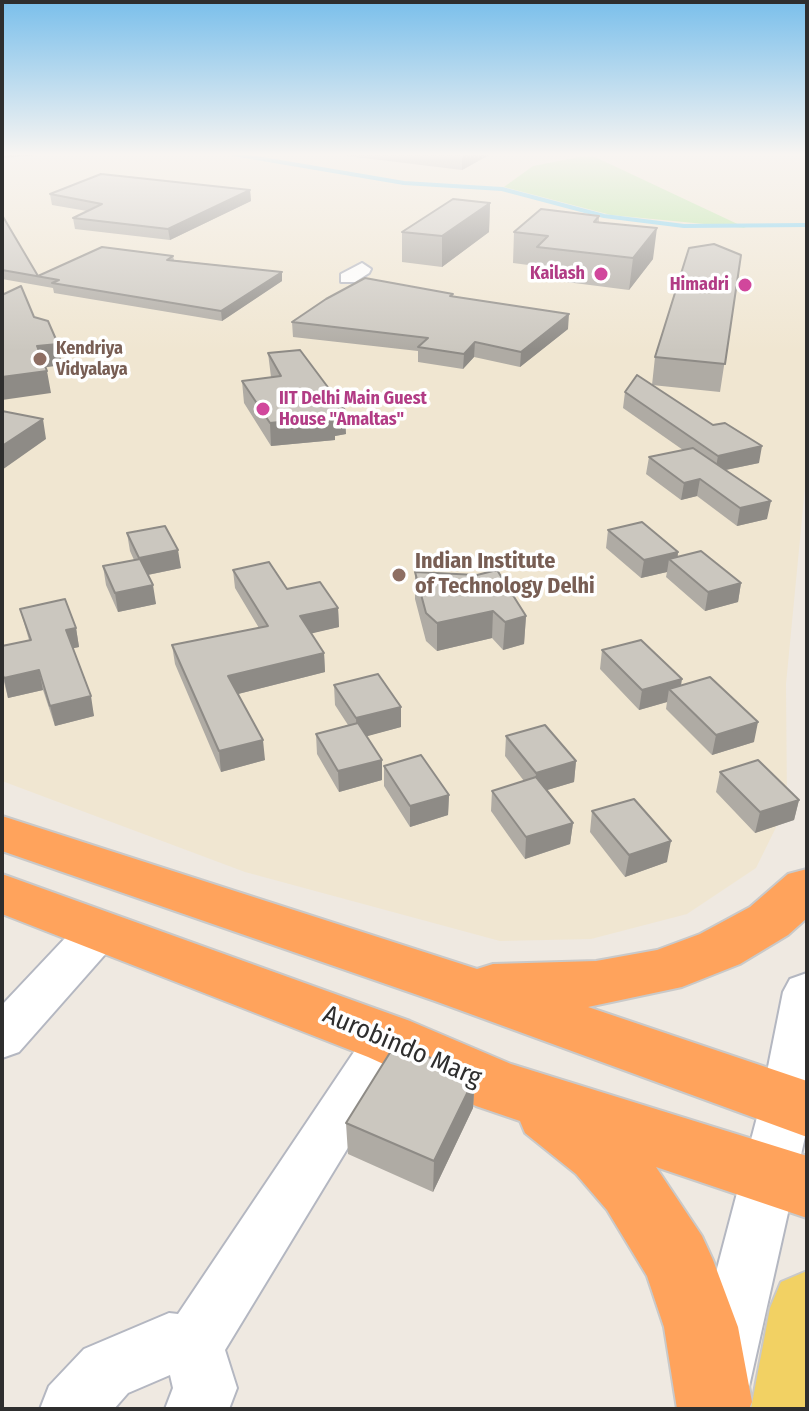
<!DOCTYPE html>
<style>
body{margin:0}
#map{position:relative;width:809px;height:1411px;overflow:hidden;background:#efe9e1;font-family:"Fira Sans Condensed",sans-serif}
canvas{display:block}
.frame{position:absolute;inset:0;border:4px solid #2e2e2e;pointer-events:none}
</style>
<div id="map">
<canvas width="809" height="1411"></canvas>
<div class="frame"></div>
</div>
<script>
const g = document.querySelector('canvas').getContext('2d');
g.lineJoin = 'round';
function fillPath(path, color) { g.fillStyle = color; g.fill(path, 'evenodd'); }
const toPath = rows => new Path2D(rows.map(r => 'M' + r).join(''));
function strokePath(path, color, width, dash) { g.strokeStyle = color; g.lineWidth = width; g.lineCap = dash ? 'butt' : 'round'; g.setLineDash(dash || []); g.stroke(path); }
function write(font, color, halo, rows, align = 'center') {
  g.font = font + ' "Fira Sans Condensed",sans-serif'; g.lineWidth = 7; g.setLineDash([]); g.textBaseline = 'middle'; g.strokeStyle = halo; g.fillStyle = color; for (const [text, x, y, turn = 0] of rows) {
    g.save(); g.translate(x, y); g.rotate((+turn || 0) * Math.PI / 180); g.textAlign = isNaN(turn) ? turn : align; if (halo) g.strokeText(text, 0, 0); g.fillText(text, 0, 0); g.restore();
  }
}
fillPath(toPath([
 [2,154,807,154,807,467,786,684,787,805,756,868,687,914,591,939,500,941,245,872,2,781]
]), '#f0e6d1');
fillPath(toPath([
 [579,157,595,157,746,228,611,215,504,187,533,166]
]), '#b6e59e');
strokePath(toPath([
 [233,154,404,183,502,189,604,216,684,226,807,225]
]), '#75cff0', 4);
const minor = toPath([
 [362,263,371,269,369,273,355,282,341,282,341,274,362,263],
 [100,913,116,918,122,930,116,942,19,1052,2,1058,2,1005,84,918,100,913],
 [807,973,807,1128,744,1409,680,1409,761,1102,783,992,790,979,807,973],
 [389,1019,406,1025,414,1039,225,1350,237,1388,229,1409,165,1409,173,1388,170,1375,128,1393,114,1409,40,1409,49,1386,84,1349,169,1313,178,1314,372,1025,389,1019]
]);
const major = toPath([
 [807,1271,807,1409,751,1409,770,1308,781,1282,807,1271]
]);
const highway = toPath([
 [2,816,477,969,493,964,596,961,657,950,700,934,750,907,788,874,807,869,807,918,788,935,740,964,682,987,588,1007,807,1081,807,1137,435,1001,2,851,2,816],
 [2,874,410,1021,511,1064,807,1156,807,1218,656,1167,702,1236,713,1260,738,1327,752,1402,749,1409,677,1409,664,1327,647,1276,607,1210,576,1174,525,1133,520,1121,476,1106,368,1057,2,914,2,874]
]);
strokePath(minor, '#b4b7c1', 4);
strokePath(major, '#c9c9c9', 4);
strokePath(highway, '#c9c9c9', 4);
fillPath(minor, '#fff');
fillPath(major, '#f2d163');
fillPath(highway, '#ffa35c');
fillPath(toPath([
 [339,154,491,154,462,170,339,155],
 [250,190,251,201,170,240,75,229,73,218,87,211,52,205,50,194],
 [490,203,489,232,442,267,402,262,402,232],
 [2,215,38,276,173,256,174,260,282,272,282,281,222,321,54,293,53,288,2,279],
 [599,216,599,222,653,259,629,290,535,278,536,266,513,263,514,232],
 [741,255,720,392,652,385,655,357],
 [453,297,568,329,520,367,474,357,463,369,418,362,418,351,293,337,292,322],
 [268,353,346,434,335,436,335,440,271,446,244,403,242,381,271,377],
 [625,392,759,463,726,470,767,519,737,526,697,496,681,500,646,474,649,457,683,450,623,408],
 [608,530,678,552,678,557,741,583,738,602,705,611,666,577,667,572,641,578,606,548],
 [127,533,181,568,148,575,156,604,118,612,106,585,103,566,134,560,130,551],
 [233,570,338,608,339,627,311,633,324,653,325,672,238,694,265,760,221,772,175,664,172,645,259,628,235,588],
 [415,572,526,616,524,644,503,650,492,638,437,651,426,641,415,599],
 [20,609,76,628,79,647,73,648,94,716,55,726,43,690,8,698,2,674,29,640],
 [602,650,681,685,754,742,712,755,666,709,667,702,639,710,600,669],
 [334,685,401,707,401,727,366,736,382,760,382,780,339,792,317,754,316,734,348,725,335,705],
 [506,736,576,761,574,782,547,790,573,823,570,844,525,859,491,811,492,791,524,781,505,756],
 [384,766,449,795,448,815,410,827,384,786],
 [720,772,799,800,794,820,755,833,716,792],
 [592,811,667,862,625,877,590,832],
 [475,1077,473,1108,433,1192,348,1154,346,1123]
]), '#afaba4');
fillPath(toPath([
 [2,154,53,154,2,158],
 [462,154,491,154,462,170],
 [250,190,251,201,170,240,168,229],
 [490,203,489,232,442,267,442,236],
 [657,228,653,259,629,290,633,258],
 [282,272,282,281,222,321,221,311],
 [569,314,568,329,520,367,521,352],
 [475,342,474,357,463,369,464,354],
 [58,344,62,365,41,368,37,346],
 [47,371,51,393,2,400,2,377],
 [345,410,346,434,335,436,335,440,271,446,270,423],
 [43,419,46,439,2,470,2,446],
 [762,446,759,463,715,472,718,456],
 [700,479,697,496,681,500,684,483],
 [771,501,767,519,737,526,740,508],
 [178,550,181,568,142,576,139,558],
 [678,552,676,565,669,559,667,572,641,578,644,560],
 [741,583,738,602,705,611,708,592],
 [153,585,156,604,118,612,115,593],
 [338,608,339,627,301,636,300,616],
 [493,611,492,638,437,651,437,623],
 [526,616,524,644,503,650,505,622],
 [76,628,79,647,70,649,66,630],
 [324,653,325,672,230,696,228,676],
 [39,670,43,690,8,698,4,678],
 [682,679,679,699,669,689,667,702,639,710,642,690],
 [91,696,94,716,55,726,50,706],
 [401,707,401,727,357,739,356,718],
 [758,722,754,742,712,755,716,735],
 [263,740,265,760,221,772,219,751],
 [382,760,382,780,339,792,338,771],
 [576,761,574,782,534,794,536,773],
 [449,795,448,815,410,827,410,806],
 [799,800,794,820,755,833,760,812],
 [573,823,570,844,525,859,526,837],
 [671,841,667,862,625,877,629,855],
 [475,1077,473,1108,433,1192,434,1161]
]), '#8e8b86');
const building = toPath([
 [101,174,250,190,168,229,73,218,102,204,50,194,101,174],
 [453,199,490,203,442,236,402,232,453,199],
 [541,209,599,216,594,222,657,228,633,258,537,247,548,236,514,232,541,209],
 [2,215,38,276,102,247,173,256,167,260,282,272,221,311,52,283,59,280,2,270,2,215],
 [714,244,741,255,725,364,655,357,689,248,714,244],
 [365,278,453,294,450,296,569,314,521,352,475,342,464,354,418,347,428,338,292,322,326,299,365,278],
 [21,286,34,317,48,321,58,344,37,346,47,371,2,377,2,295,21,286],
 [300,350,345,410,331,413,334,416,270,423,242,381,281,376,268,353,300,350],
 [637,375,713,425,725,423,762,446,718,456,625,392,637,375],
 [2,411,43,419,2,446,2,411],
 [693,448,771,501,740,508,700,479,684,483,649,457,693,448],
 [642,522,678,552,644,560,608,530,642,522],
 [165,526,178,550,139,558,127,533,165,526],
 [701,551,741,583,708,592,669,559,701,551],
 [140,559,153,585,115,593,103,566,140,559],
 [269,562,287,589,320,582,338,608,300,616,324,653,228,676,263,740,219,751,172,645,268,626,233,570,269,562],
 [497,570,526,616,505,622,493,611,437,623,426,613,415,572,477,575,497,570],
 [65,599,76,628,66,630,91,696,50,706,39,670,4,678,2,673,2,646,31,640,20,609,65,599],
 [641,640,682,679,642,690,602,650,641,640],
 [378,674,401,707,356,718,334,685,378,674],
 [710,677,758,722,716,735,669,689,710,677],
 [358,723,382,760,338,771,316,734,358,723],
 [545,725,576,761,536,773,506,736,545,725],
 [421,755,449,795,410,806,384,766,421,755],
 [758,760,799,800,760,812,720,772,758,760],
 [536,777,573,823,526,837,492,791,536,777],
 [634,799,671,841,629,855,592,811,634,799],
 [396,1043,475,1077,434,1161,346,1123,396,1043]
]);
fillPath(building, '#cbc7bf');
strokePath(building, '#8e8b86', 2);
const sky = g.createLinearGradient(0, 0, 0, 351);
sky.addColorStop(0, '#7abfeb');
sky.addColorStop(0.44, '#f8f5f2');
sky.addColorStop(1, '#f8f5f200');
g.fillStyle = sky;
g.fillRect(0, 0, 809, 351);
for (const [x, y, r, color] of [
 [601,274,8,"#d1479c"],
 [745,285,8,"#d1479c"],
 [40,359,8,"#8d6e63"],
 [263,409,8,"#d1479c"],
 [399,575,8,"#8d6e63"]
]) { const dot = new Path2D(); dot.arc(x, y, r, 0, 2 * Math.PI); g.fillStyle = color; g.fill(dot); strokePath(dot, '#fff', 3); }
write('bold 18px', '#b23c85', '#fff', [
 ["Kailash",585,274],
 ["Himadri",729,285],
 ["IIT Delhi Main Guest",279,399,"left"],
 ["House \"Amaltas\"",279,420,"left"]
], 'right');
write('bold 18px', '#785e54', '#fff', [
 ["Kendriya",56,349],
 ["Vidyalaya",56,370]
], 'left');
write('bold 22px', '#785e54', '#fff', [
 ["Indian Institute",415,562],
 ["of Technology Delhi",415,587]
], 'left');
write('26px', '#2e2e2e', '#fff', [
 ["Aurobindo Marg",402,1047,23]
]);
</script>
